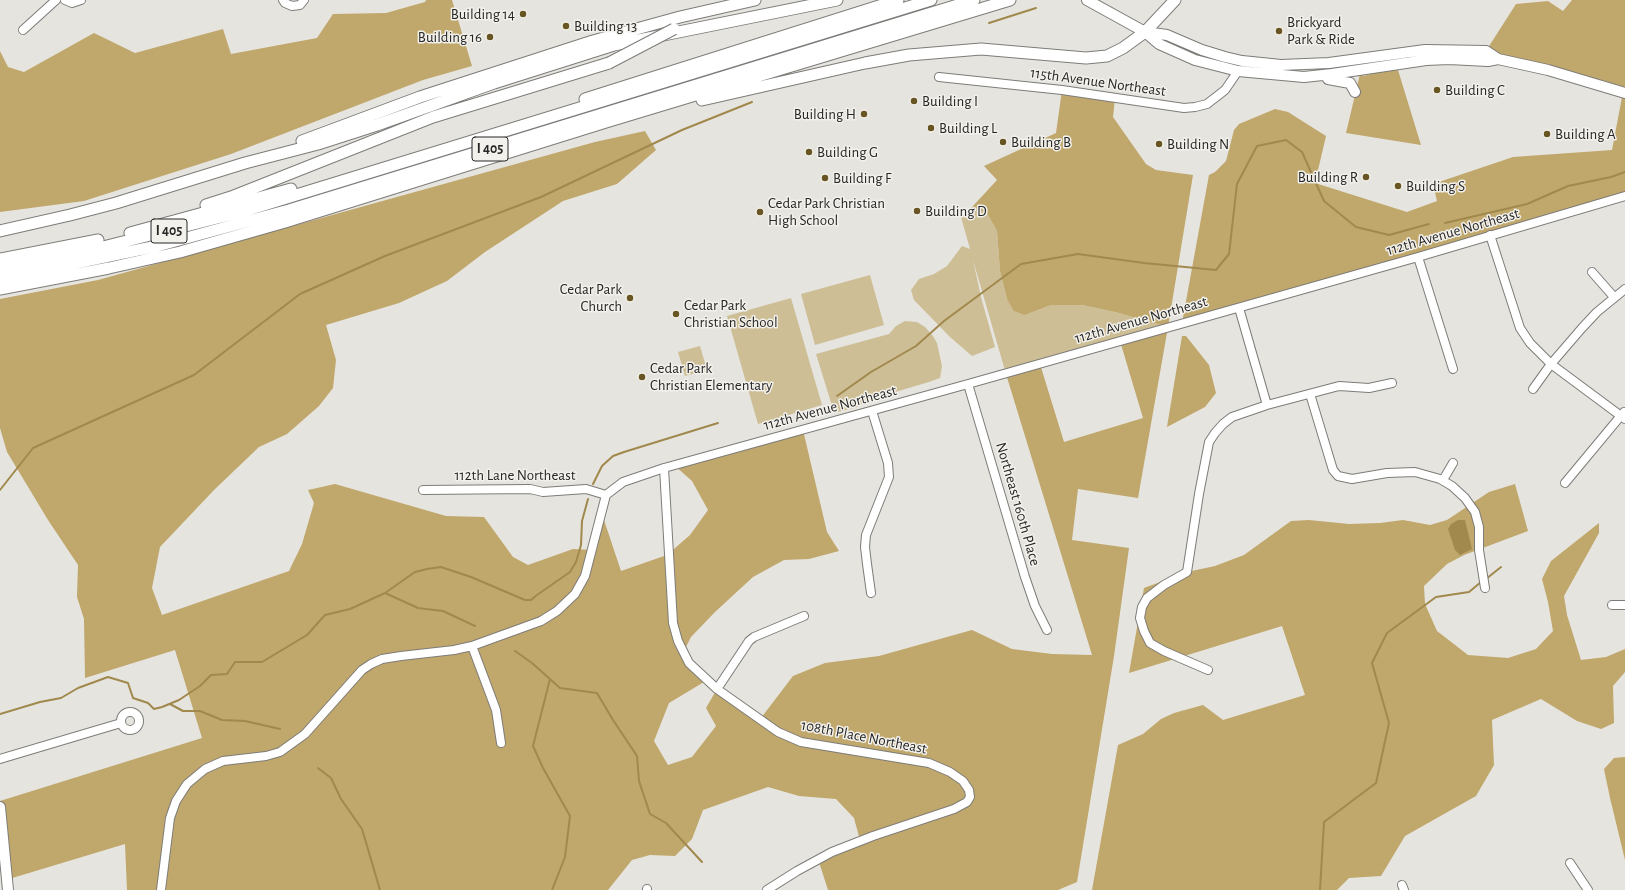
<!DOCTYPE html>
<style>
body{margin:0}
canvas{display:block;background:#e6e4df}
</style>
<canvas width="1625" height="890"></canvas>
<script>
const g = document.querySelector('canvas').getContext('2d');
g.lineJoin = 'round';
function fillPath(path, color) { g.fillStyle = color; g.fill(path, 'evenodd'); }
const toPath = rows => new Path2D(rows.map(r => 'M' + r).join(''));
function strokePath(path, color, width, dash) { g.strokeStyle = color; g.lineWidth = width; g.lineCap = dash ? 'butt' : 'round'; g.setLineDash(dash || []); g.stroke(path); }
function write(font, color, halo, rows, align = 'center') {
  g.font = font + ' "Alegreya Sans",sans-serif'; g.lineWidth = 3; g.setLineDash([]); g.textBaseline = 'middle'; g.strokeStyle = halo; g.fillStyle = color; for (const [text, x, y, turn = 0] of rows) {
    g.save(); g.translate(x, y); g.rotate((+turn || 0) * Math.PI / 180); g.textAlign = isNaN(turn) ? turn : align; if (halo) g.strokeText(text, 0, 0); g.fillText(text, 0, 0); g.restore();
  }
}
fillPath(toPath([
 [973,206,988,215,997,231,1000,271,1007,299,1025,315,1051,305,1082,305,1115,312,1168,327,1006,374,973,260,981,297,995,347,972,356,950,337,914,300,911,290,919,279,934,274,947,266,962,246,970,249,961,217],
 [870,275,884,325,815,345,801,294],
 [791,298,822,405,758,424,727,316],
 [905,321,917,322,925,327,933,336,937,343,942,366,940,378,929,382,868,400,857,407,838,412,833,409,816,354,889,334,896,326],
 [700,346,707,370,685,376,678,352]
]), '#cebe96');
fillPath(toPath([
 [426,0,452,0,472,66,423,80,231,154,84,201,0,212,0,51,8,67,24,72,94,33,135,53,223,29,231,54,317,38,333,14,386,13,425,2],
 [1572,0,1625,0,1625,93,1484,54,1516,4,1548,1,1563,11],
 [1398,70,1421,145,1346,133,1360,74,1364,76,1374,73],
 [1062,90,1115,98,1113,117,1146,164,1156,170,1193,175,1168,327,1138,498,1078,489,1072,540,1129,548,1114,656,1077,882,1058,890,828,890,819,862,861,844,854,818,836,799,799,796,768,787,703,810,692,839,675,856,650,855,632,860,608,890,127,890,125,844,9,879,0,801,202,738,175,650,85,678,84,619,77,597,78,565,48,520,7,452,0,428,0,299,98,280,595,142,645,131,656,150,617,184,563,201,485,252,447,281,399,303,326,325,336,360,333,388,319,406,287,434,259,447,214,490,160,547,152,588,162,615,289,571,302,544,314,503,308,490,335,484,446,516,484,517,513,557,528,565,573,549,593,550,602,514,621,571,667,555,690,535,708,510,692,481,674,465,803,430,827,532,839,551,809,559,784,560,753,577,715,612,691,637,682,655,709,679,669,703,654,741,668,765,692,757,716,726,706,708,717,689,761,718,793,676,825,663,879,656,972,630,1012,649,1052,654,1092,655,1006,374,1040,364,1064,442,1143,418,1120,341,1168,327,1115,312,1082,305,1051,305,1025,315,1014,311,1007,299,1000,271,997,231,988,215,973,206,997,180,984,166,1056,133],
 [1622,97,1625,98,1625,196,1182,323,1209,175,1215,172,1226,161,1234,130,1239,124,1275,109,1288,112,1326,136,1315,183,1407,212,1437,201,1433,184,1513,157,1612,150],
 [1182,336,1186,336,1209,365,1216,393,1205,407,1167,427],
 [1515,484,1528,531,1464,555,1447,564,1424,586,1425,604,1437,631,1468,655,1508,658,1536,649,1553,631,1548,602,1542,579,1551,561,1599,523,1599,533,1564,596,1567,615,1581,660,1606,657,1625,649,1625,672,1613,686,1614,723,1601,729,1577,721,1541,699,1492,720,1494,765,1476,796,1405,836,1381,876,1349,878,1337,890,1092,890,1118,745,1143,734,1161,719,1174,713,1203,705,1223,720,1305,695,1282,626,1129,673,1144,588,1187,572,1215,566,1244,555,1291,521,1309,520,1349,524,1380,523,1403,520,1430,525,1447,520,1489,492],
 [1625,757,1625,860,1610,798,1604,769,1614,758]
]), '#c0a76b');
fillPath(toPath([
 [1458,520,1465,520,1472,549,1460,555,1455,550,1448,529,1451,524]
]), '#a1894d');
strokePath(toPath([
 [989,23,1036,8],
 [1445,223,1527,204,1568,186,1611,177,1625,172],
 [837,396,871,372,916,346,944,321,1021,264,1078,254,1144,263,1216,270,1229,254,1237,184,1257,146,1286,140,1302,152,1324,201,1356,227,1389,235,1429,224],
 [593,484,602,466,613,456,624,452,718,423],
 [0,490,33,448,194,375,300,294,385,256,541,197,682,130,752,102],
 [1486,579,1501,567],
 [385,593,418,608,443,611,475,626],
 [515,651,532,663,560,688,597,693,613,720,637,756,639,781,650,814,666,823,702,862],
 [550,679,533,746,543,768,570,816,565,857,552,890],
 [170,704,183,711,200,711,222,720,245,721,280,729],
 [0,714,40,702,61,698,78,688,108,677,128,683,133,698,148,703,154,709,162,707,179,700,200,686,211,675,227,674,235,662,262,662,307,635,325,615,350,609,385,593,415,572,427,569,441,567,471,577,525,600,531,600,537,595,570,572,576,562,581,545,582,521,588,499],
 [318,768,331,778,341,799,362,829,380,890],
 [1320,890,1324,822,1376,783,1389,723,1372,663,1387,633,1436,597,1469,592,1481,582]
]), '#a1894d', 2);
const minor = toPath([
 [65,0,72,3,81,0],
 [283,0,285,3,292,6,300,5,304,0],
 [23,30,56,0],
 [939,77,1062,90,1184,108,1195,107,1207,104,1225,90,1238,71],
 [1490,235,1520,328,1530,343,1551,364,1625,419],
 [1418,257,1453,369],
 [1592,272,1614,297],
 [1239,308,1267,405],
 [968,384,1025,577,1035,606,1047,630],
 [1533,389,1551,364,1582,328,1597,312,1625,289],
 [1310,394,1333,470,1338,476,1352,479,1387,473,1415,472,1440,479,1452,486,1465,498,1475,512,1479,527,1479,550,1485,588],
 [664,468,673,623,678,641,689,663,717,689,778,732,801,742,929,763,950,772,963,781,969,790,970,797,967,802,954,809,873,836,832,852,797,871,767,890],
 [1443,480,1453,463],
 [1565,483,1624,412],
 [423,490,530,489,543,492,586,489,606,495],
 [871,593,867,564,865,547,866,535,889,477,888,463,872,411],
 [1612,605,1625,605],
 [472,646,496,710,501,743],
 [1208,670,1164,651,1150,643,1144,631,1140,618,1142,607,1147,598,1164,585,1187,572,1199,494,1209,442,1215,433,1223,424,1232,417,1267,405,1339,386,1369,388,1392,383],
 [717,689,749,641,754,637,804,616],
 '121 721a9 9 0 1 1 18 0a9 9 0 1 1-18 0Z',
 [0,759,121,723],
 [1570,863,1588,890],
 [1402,885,1404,890],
 [647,889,647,890],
 [161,890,170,818,176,801,187,784,205,769,223,761,266,756,280,752,305,734,362,670,371,664,382,659,401,656,454,650,472,646,541,621,557,611,575,594,585,576,606,495,623,482,664,468,968,384,1418,257,1625,196]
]);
const major = toPath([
 [1087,0,1145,32,1159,44,1195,60,1238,71,1304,77,1332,74,1426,60,1449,59,1488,61,1498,59],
 [1145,32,1167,35,1202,50,1225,57,1242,61,1281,65,1329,63,1425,50,1486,51,1498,59,1548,70,1625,93],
 [1328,79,1350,83,1355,92],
 [0,807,8,890]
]);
const highway = toPath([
 [585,99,898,0],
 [702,100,865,63,909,55,981,49,1086,58,1107,56,1123,48,1145,32,1175,0],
 [302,141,420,97,593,41,680,17,755,0],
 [206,205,231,197,433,117,609,63],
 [0,231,70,215,116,203,245,163,318,144,377,125,494,83,614,45,837,0],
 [130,233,291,189],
 [0,259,98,240],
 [0,267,103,247,241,212,931,0],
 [0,278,52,268,157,246,289,210,974,0],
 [0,289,109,268,180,252,285,222,606,122,1010,0]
]);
strokePath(minor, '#7e7c78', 10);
strokePath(major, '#7e7c78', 12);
strokePath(highway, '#7e7c78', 13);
strokePath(minor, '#fff', 8);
strokePath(major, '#fff', 10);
strokePath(highway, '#fff', 11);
const highwayBridge = toPath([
 [609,63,674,29]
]);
strokePath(highwayBridge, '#7e7c78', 13, []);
strokePath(highwayBridge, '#fff', 11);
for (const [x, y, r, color] of [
 [523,14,4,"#685523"],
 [566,26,4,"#685523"],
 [1279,31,4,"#685523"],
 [490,37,4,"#685523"],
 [1437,90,4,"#685523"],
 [914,101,4,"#685523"],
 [864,114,4,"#685523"],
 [931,128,4,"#685523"],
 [1547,134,4,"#685523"],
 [1003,142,4,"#685523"],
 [1159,144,4,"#685523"],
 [809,152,4,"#685523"],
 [1366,177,4,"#685523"],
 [825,178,4,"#685523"],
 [1398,186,4,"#685523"],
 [917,211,4,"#685523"],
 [760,212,4,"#685523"],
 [630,298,4,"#685523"],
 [676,314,4,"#685523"],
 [642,377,4,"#685523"]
]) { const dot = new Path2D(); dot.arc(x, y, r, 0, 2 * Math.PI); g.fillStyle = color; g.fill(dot); strokePath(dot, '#f3f1ec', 1.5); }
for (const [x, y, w] of [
 [490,149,36],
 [169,231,36]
]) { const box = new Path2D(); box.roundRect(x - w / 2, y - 12, w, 24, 3); g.fillStyle = '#f3f1ec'; g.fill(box); strokePath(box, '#282726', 1); }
write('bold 14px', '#282726', null, [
 ["I 405",490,149],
 ["I 405",169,231]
]);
write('15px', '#282726', '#f3f1ec', [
 ["Building 14",515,14,"right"],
 ["Brickyard",1287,22],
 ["Park & Ride",1287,39],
 ["Building 13",574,26],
 ["Building 16",482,37,"right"],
 ["Building C",1445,90],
 ["Building I",922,101],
 ["Building H",856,114,"right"],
 ["Building L",939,128],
 ["Building A",1555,134],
 ["Building B",1011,142],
 ["Building N",1167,144],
 ["Building G",817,152],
 ["Building R",1358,177,"right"],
 ["Building F",833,178],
 ["Building S",1406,186],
 ["Cedar Park Christian",768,203],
 ["High School",768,220],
 ["Building D",925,211],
 ["Cedar Park",622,289,"right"],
 ["Church",622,306,"right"],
 ["Cedar Park",684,305],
 ["Christian School",684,322],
 ["Cedar Park",650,368],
 ["Christian Elementary",650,385]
], 'left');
write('15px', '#282726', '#f3f1ec', [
 ["115th Avenue Northeast",1098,82,8],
 ["112th Avenue Northeast",1453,232,-16],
 ["112th Avenue Northeast",1141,320,-16],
 ["112th Avenue Northeast",830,408,-15],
 ["112th Lane Northeast",515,475],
 ["Northeast 160th Place",1018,504,74],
 ["108th Place Northeast",864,737,11]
]);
</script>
